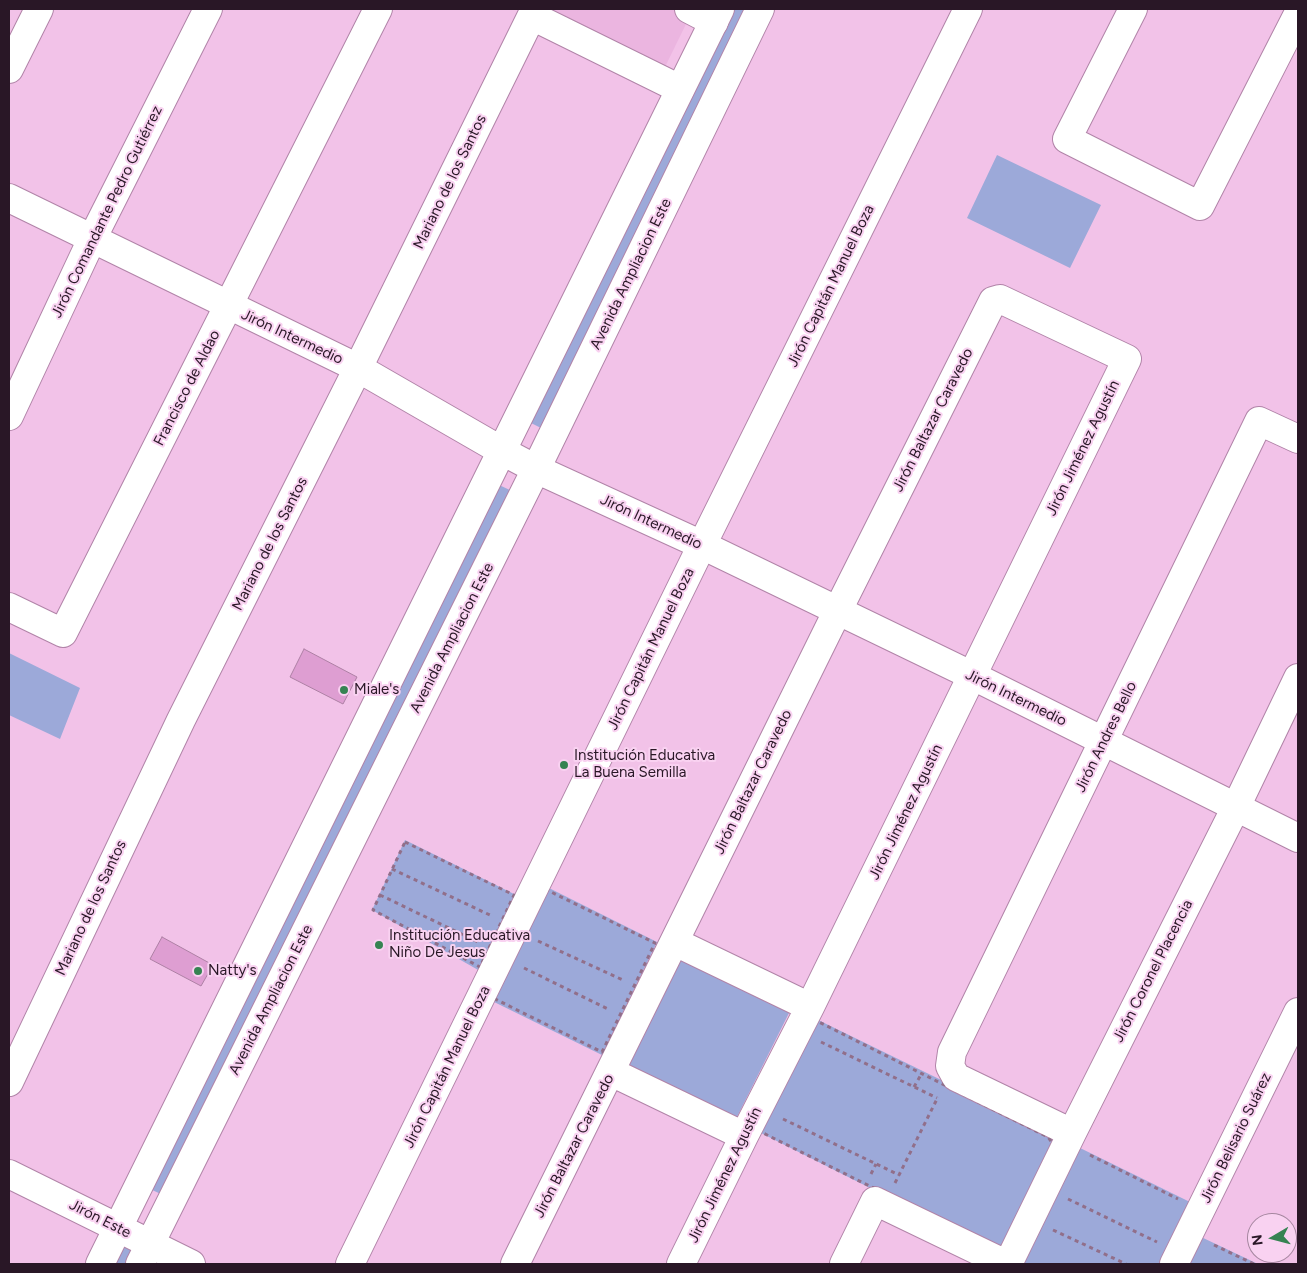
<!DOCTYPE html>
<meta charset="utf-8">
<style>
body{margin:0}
#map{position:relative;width:1307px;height:1273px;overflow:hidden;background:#f2c2e8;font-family:Figtree,sans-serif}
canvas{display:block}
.frame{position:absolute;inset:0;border:10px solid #291726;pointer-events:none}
.north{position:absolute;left:1247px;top:1213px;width:50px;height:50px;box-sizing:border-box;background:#f9d2f1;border:1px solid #a687a0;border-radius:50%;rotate:262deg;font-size:14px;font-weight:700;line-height:20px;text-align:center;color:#291726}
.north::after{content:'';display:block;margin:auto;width:18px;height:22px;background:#368352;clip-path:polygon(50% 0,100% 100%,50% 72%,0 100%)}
</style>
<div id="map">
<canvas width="1307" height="1273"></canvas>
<div class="frame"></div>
<div class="north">N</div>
</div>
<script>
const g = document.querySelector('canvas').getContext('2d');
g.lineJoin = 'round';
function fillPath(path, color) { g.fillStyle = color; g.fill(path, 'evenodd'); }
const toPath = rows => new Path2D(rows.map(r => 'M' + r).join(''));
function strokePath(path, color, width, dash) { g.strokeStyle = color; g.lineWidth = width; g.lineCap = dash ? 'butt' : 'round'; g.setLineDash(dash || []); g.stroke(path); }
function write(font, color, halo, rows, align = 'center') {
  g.font = font + ' Figtree,sans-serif'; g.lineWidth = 4; g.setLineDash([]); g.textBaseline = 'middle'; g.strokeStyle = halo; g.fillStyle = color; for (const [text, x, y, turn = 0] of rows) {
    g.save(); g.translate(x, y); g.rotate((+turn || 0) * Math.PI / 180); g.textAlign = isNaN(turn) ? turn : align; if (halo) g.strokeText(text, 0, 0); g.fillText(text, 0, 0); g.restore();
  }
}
fillPath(toPath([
 [555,9,674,9,690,16,663,71,550,19]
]), '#ebb5e0');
fillPath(toPath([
 [730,9,752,9,545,430,527,421],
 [997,155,1101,205,1070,268,967,218],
 [497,484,514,492,165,1196,148,1188],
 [9,653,80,688,60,739,9,715],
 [405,840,516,895,480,971,372,910],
 [545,886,657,942,602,1055,490,1000],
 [679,956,790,1011,736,1119,626,1070],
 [812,1017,1052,1134,1055,1139,1003,1250,995,1251,755,1130],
 [1076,1146,1190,1202,1159,1264,1025,1264,1020,1262],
 [1199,1236,1258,1264,1185,1264],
 [120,1241,139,1251,132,1264,109,1264]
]), '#9ca9d9');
const building = toPath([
 [304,649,357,677,343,704,290,677,304,649],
 [162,937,213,965,201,986,150,959,162,937]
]);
fillPath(building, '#de9ed2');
strokePath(building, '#ad80a4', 1);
const street = toPath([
 [689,9,714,22],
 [1133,9,1067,139,1200,206,1298,14],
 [532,16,680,89],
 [9,69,39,9],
 [9,416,92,239,208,9],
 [9,607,63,633,378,9],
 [675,942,810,1007],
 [611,1072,744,1136],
 [9,1082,181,720,358,368,535,9],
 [1072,1133,956,1077,950,1066,952,1052,1259,421,1298,439],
 [9,1174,191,1264],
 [350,1264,702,545,968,9],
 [515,1264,837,612,993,301,1000,299,1127,359,810,1007,744,1136,681,1264],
 [844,1264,875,1201,1006,1264],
 [1008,1264,1072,1133,1236,807,1298,678],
 [1174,1264,1298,1012]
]);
const secondary = toPath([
 [9,198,358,368,502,451,536,469,702,545,973,676,1298,838],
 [100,1264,720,9],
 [140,1264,536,469,760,9]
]);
strokePath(street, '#b184a8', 30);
strokePath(secondary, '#b184a8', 30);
strokePath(toPath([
 [405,842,514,895,480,967,373,910,405,842],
 [392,869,492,916],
 [545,889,655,943,602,1052,493,998,545,889],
 [380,895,478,942],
 [538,941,625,981],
 [524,968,610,1010],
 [813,1019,1048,1137,1053,1144,1003,1247,996,1249,757,1130,813,1019],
 [821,1042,937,1098],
 [914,1087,922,1073],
 [783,1119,899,1175],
 [1090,1155,1178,1199],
 [871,1174,876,1164],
 [895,1183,938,1097],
 [1068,1199,1157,1242],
 [1053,1230,1126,1264],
 [1214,1245,1254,1264]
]), '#916f8a', 3, [4, 4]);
strokePath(street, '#fff', 28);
strokePath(secondary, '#fff', 28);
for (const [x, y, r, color] of [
 [344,690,5,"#368352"],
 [564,765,5,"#368352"],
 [379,945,5,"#368352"],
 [198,971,5,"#368352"]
]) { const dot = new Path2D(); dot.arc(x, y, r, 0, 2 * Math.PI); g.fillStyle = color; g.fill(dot); strokePath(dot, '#f9d2f1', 2); }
write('15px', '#291726', '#f9d2f1', [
 ["Mariano de los Santos",450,182,-64],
 ["Jirón Comandante Pedro Gutiérrez",107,212,-64],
 ["Avenida Ampliacion Este",631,274,-64],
 ["Jirón Capitán Manuel Boza",831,286,-64],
 ["Jirón Intermedio",292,337,25],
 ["Francisco de Aldao",187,388,-63],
 ["Jirón Baltazar Caravedo",933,420,-63],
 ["Jirón Jiménez Agustín",1083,448,-64],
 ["Jirón Intermedio",651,522,25],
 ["Mariano de los Santos",270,544,-63],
 ["Avenida Ampliacion Este",452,638,-63],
 ["Jirón Capitán Manuel Boza",651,649,-64],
 ["Jirón Intermedio",1016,698,26],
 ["Jirón Andres Bello",1106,737,-64],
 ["Jirón Baltazar Caravedo",753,782,-64],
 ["Jirón Jiménez Agustín",906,812,-64],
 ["Mariano de los Santos",91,908,-65],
 ["Jirón Coronel Placencia",1153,971,-63],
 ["Avenida Ampliacion Este",271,1000,-63],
 ["Jirón Capitán Manuel Boza",447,1067,-64],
 ["Jirón Belisario Suárez",1236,1138,-64],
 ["Jirón Baltazar Caravedo",574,1146,-63],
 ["Jirón Jiménez Agustín",725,1175,-64],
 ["Jirón Este",100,1219,27]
]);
write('15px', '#291726', '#f9d2f1', [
 ["Miale's",354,690],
 ["Institución Educativa",574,756],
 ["La Buena Semilla",574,773],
 ["Institución Educativa",389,936],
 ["Niño De Jesus",389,953],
 ["Natty's",208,971]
], 'left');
</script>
